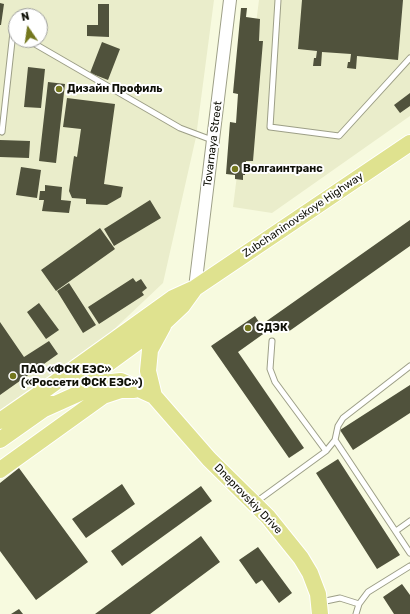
<!DOCTYPE html>
<meta charset="utf-8">
<style>
body{margin:0}
#map{position:relative;width:410px;height:614px;overflow:hidden;background:#f7fadf;font-family:Rubik,sans-serif}
canvas{display:block}
.north{position:absolute;left:8px;top:8px;width:40px;height:40px;box-sizing:border-box;background:#fff;border:1px solid #9fa09c;border-radius:50%;rotate:347deg;font-size:11px;font-weight:700;line-height:16px;text-align:center;color:#101108}
.north::after{content:'';display:block;margin:auto;width:14px;height:18px;background:#74771e;clip-path:polygon(50% 0,100% 100%,50% 72%,0 100%)}
</style>
<div id="map">
<canvas width="410" height="614"></canvas>
<div class="north">N</div>
</div>
<script>
const g = document.querySelector('canvas').getContext('2d');
g.lineJoin = 'round';
function fillPath(path, color) { g.fillStyle = color; g.fill(path, 'evenodd'); }
const toPath = rows => new Path2D(rows.map(r => 'M' + r).join(''));
function strokePath(path, color, width, dash) { g.strokeStyle = color; g.lineWidth = width; g.lineCap = dash ? 'butt' : 'round'; g.setLineDash(dash || []); g.stroke(path); }
function write(font, color, halo, rows, align = 'center') {
  g.font = font + ' Rubik,sans-serif'; g.lineWidth = 4; g.setLineDash([]); g.textBaseline = 'middle'; g.strokeStyle = halo; g.fillStyle = color; for (const [text, x, y, turn = 0] of rows) {
    g.save(); g.translate(x, y); g.rotate((+turn || 0) * Math.PI / 180); g.textAlign = isNaN(turn) ? turn : align; if (halo) g.strokeText(text, 0, 0); g.fillText(text, 0, 0); g.restore();
  }
}
fillPath(toPath([
 [0,0,214,0,196,137,163,283,109,334,0,410],
 [16,16,40,16,40,40,16,40],
 [259,0,410,0,410,116,272,213,233,207]
]), '#eaedcb');
fillPath(toPath([
 [302,0,403,0,398,60,357,56,356,69,347,68,348,62,350,62,351,54,322,52,321,66,313,66,314,58,316,58,317,51,298,49],
 [0,3,4,4,1,25,0,25],
 [98,4,109,4,109,37,87,36,87,25,98,25],
 [241,8,247,8,246,17,260,19,259,41,263,41,253,161,246,161,245,175,243,175,243,180,235,179,235,175,226,174,230,122,236,123,238,94,233,93],
 [102,42,120,49,108,80,90,73],
 [28,67,45,69,41,108,24,107],
 [48,82,65,84,56,163,39,161],
 [410,93,410,106,400,113,394,105],
 [67,98,115,104,104,184,123,187,121,197,107,205,86,204,86,199,72,198,69,191,74,156,77,157,81,129,63,127],
 [0,140,30,141,29,158,0,157],
 [21,167,41,170,37,198,16,195],
 [45,185,62,187,61,200,71,201,69,213,42,211,44,200,39,200,40,191,45,191],
 [150,200,161,218,114,246,104,229],
 [410,220,410,246,288,332,280,322,238,352,304,448,289,458,211,346,255,316,261,325],
 [100,228,115,249,56,291,41,270],
 [133,278,136,282,141,279,147,288,142,292,144,295,99,324,88,307],
 [69,283,96,325,83,333,57,291],
 [39,303,59,330,46,339,27,312],
 [0,322,24,357,49,341,58,354,0,395],
 [410,385,410,413,353,450,340,430],
 [338,459,400,555,377,569,316,473],
 [19,468,88,562,36,600,0,551,0,483],
 [122,484,135,504,86,538,72,519],
 [201,486,212,501,122,566,111,551],
 [201,536,220,562,150,614,95,614],
 [258,547,292,593,279,603,262,580,256,584,239,560],
 [402,584,410,595,410,614,394,614,383,597],
 [19,609,23,614,11,614]
]), '#50523c');
const service = toPath([
 [278,0,270,127,339,136,410,58],
 [28,40,180,128,212,140],
 [0,131,2,132,13,32,16,33],
 [272,341,270,369,275,382,326,451],
 [335,440,410,553],
 [256,502,326,451,335,440,338,426,343,418,410,366],
 [396,531,410,521],
 [321,602,340,598,359,604],
 [356,614,359,604,368,592,410,566]
]);
const tertiary = toPath([
 [195,288,230,0]
]);
const primary = toPath([
 [80,384,165,322,182,306,195,288],
 [154,396,148,371,150,350,163,326],
 [42,410,102,383,121,381,154,396,209,459,268,517,301,558,310,573,318,594,320,614],
 [0,421,49,387,173,298,195,288,410,143],
 [0,440,51,404],
 [0,470,103,396,121,390,134,390]
]);
strokePath(service, '#9d9f87', 7);
strokePath(tertiary, '#9d9f87', 14);
strokePath(primary, '#fff', 18);
strokePath(service, '#fff', 5);
strokePath(tertiary, '#fff', 12);
strokePath(primary, '#dfe28f', 16);
for (const [x, y, r, color] of [
 [59,89,4,"#74771e"],
 [235,169,4,"#74771e"],
 [248,328,4,"#74771e"],
 [13,376,4,"#74771e"]
]) { const dot = new Path2D(); dot.arc(x, y, r, 0, 2 * Math.PI); g.fillStyle = color; g.fill(dot); strokePath(dot, '#fff', 1.5); }
write('bold 11px', '#101108', '#fff', [
 ["Дизайн Профиль",67,89],
 ["Волгаинтранс",243,169],
 ["СДЭК",256,328],
 ["ПАО «ФСК ЕЭС»",21,370],
 ["(«Россети ФСК ЕЭС»)",21,383]
], 'left');
write('11px', '#101108', '#fff', [
 ["Tovarnaya Street",213,144,-83],
 ["Zubchaninovskoye Highway",303,215,-34],
 ["Dneprovskiy Drive",248,499,46]
]);
</script>
